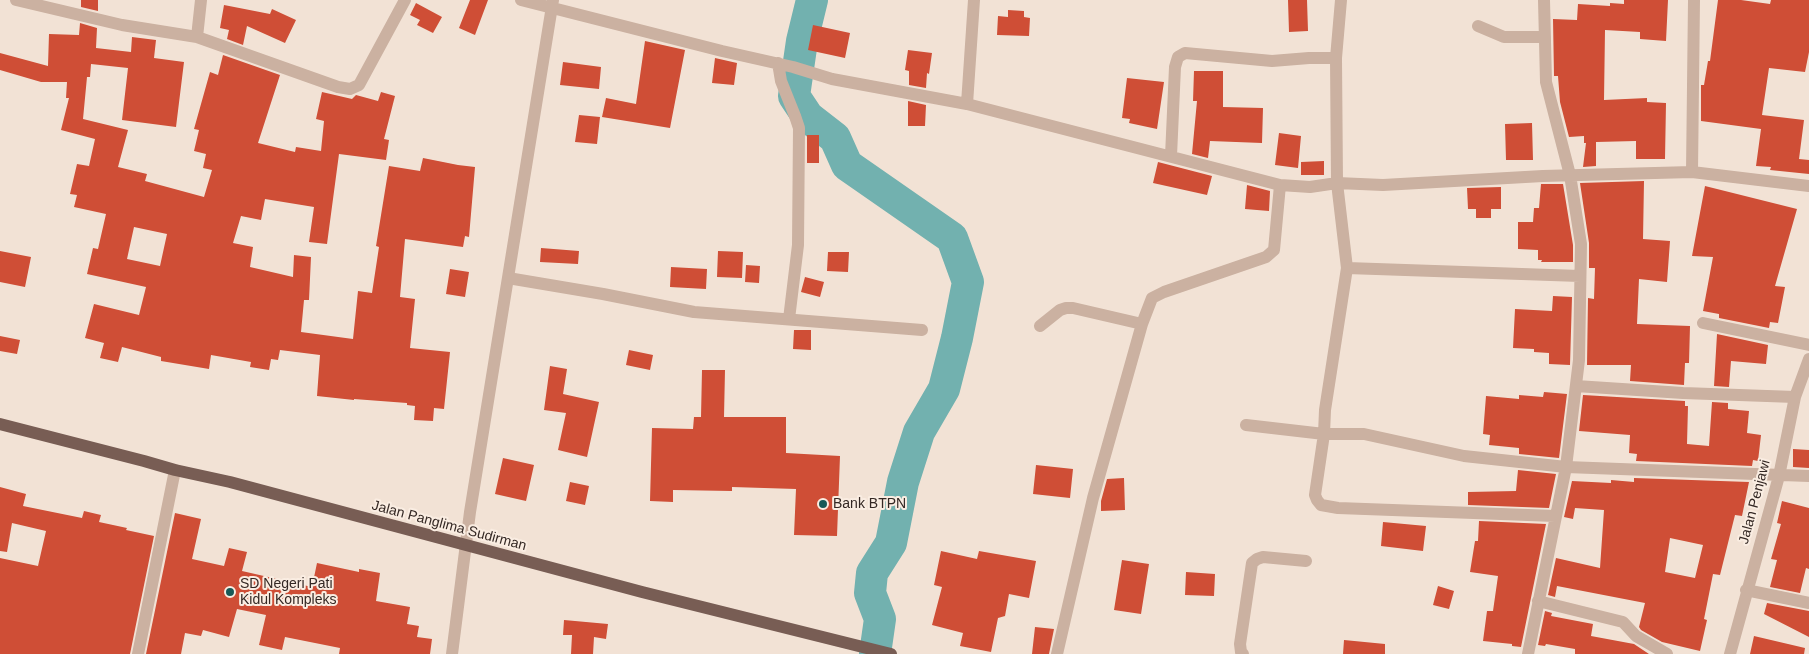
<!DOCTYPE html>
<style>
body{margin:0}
canvas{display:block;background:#f2e2d5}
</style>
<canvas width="1809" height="654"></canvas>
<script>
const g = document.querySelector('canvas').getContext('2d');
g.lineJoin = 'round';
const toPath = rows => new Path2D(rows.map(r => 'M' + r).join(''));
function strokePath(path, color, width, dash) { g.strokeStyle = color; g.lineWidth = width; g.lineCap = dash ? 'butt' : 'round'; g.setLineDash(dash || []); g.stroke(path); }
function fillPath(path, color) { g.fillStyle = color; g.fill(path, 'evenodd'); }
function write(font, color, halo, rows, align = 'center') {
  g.font = font + ' Arial,sans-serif'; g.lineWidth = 4; g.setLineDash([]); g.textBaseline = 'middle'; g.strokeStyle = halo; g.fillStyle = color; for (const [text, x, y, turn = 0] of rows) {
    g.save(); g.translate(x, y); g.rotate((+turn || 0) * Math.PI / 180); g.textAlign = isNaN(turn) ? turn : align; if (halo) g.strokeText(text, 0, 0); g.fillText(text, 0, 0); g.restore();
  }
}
strokePath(toPath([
 [812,0,802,41,794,96,808,117,835,138,847,165,952,238,968,282,957,338,944,389,919,432,903,482,891,543,872,573,870,593,880,619,875,654]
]), '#72b1af', 32);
fillPath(toPath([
 [81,0,98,0,98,11,81,7],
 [470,0,488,0,475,35,459,28],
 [1288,0,1307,0,1308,31,1289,32],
 [1624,0,1668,0,1666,41,1640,39,1640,32,1605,30,1604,100,1647,98,1647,102,1666,103,1665,159,1636,159,1636,141,1596,142,1596,166,1583,167,1586,143,1584,143,1584,136,1569,137,1560,102,1558,76,1554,76,1553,19,1577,20,1578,4,1610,6,1610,3,1624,4],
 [1718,0,1741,0,1770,4,1771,0,1809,0,1809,52,1805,72,1769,68,1762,115,1804,120,1799,159,1809,160,1809,174,1770,170,1771,167,1756,166,1761,129,1701,121,1701,85,1704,85,1708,61,1710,61],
 [416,3,442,17,433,33,417,25,420,20,410,15],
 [224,5,270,14,272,9,296,20,285,43,247,26,243,45,227,39,229,30,220,28],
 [1008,10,1024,11,1024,17,1030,18,1029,36,997,35,998,16,1008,17],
 [80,23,97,28,96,48,131,52,132,37,156,40,154,58,184,62,176,127,122,120,128,68,91,64,90,77,87,77,83,119,128,130,118,167,147,174,145,181,204,197,212,170,203,168,206,154,194,151,199,130,194,129,210,72,218,75,223,55,280,75,258,143,295,152,296,147,321,151,324,121,316,119,322,92,352,99,356,95,378,101,381,92,395,96,384,139,389,140,386,160,339,154,327,244,309,242,314,207,265,199,261,220,241,216,233,243,253,247,250,267,293,277,294,255,311,257,309,300,304,300,301,332,353,339,358,291,372,293,379,247,376,246,389,166,420,171,423,158,458,165,475,167,469,237,465,236,463,247,405,239,400,297,415,299,410,348,450,352,444,409,434,408,433,421,414,420,415,406,407,405,407,403,354,399,354,400,317,396,320,355,280,350,278,360,271,359,269,370,250,367,251,362,211,355,209,369,161,361,161,357,122,347,118,362,100,358,104,343,85,338,94,304,139,315,146,287,87,274,93,248,98,249,106,214,74,207,77,195,70,194,77,164,89,166,95,139,61,130,69,98,66,98,67,82,41,82,0,70,0,53,48,66,49,34,79,35],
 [134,227,167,234,160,266,127,259],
 [813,25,850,33,845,58,808,50],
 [645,41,685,50,670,128,602,117,606,98,636,104],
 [908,50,932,53,929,74,927,73,926,88,909,85,909,71,905,70],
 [715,58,737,63,734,85,712,83],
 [563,62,601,67,599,89,560,85],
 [1194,71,1223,71,1223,107,1263,108,1262,143,1210,141,1208,158,1192,154,1197,101,1193,101],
 [1127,78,1164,82,1157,129,1129,123,1130,119,1122,118],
 [908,101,926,105,925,126,908,126],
 [579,115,600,117,597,144,575,142],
 [1532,123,1533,160,1506,160,1505,124],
 [1279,133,1301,136,1298,168,1275,165],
 [807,135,819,135,819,163,807,163],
 [1324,161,1324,175,1301,175,1301,162],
 [1158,162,1212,176,1207,195,1153,183],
 [1644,181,1643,239,1670,241,1667,282,1639,279,1637,324,1690,326,1689,363,1685,363,1684,385,1630,381,1631,365,1587,365,1588,298,1594,299,1595,268,1589,268,1589,243,1580,183],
 [1541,184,1563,184,1573,245,1573,262,1541,262,1542,260,1538,260,1538,250,1518,249,1518,222,1533,222,1534,208,1539,208],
 [1247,185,1270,191,1269,211,1245,209],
 [1705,186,1797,209,1775,286,1785,287,1778,323,1770,322,1769,328,1719,318,1719,314,1703,311,1713,257,1692,256],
 [1501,187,1501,209,1491,209,1491,218,1476,218,1476,209,1468,209,1467,188],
 [541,248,579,251,578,264,540,262],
 [0,251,31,257,25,287,0,282],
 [718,251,743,252,742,278,717,277],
 [828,252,849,252,848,272,827,271],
 [746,265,760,266,759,283,745,282],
 [671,267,707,269,706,289,670,287],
 [450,269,469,272,465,297,446,294],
 [805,277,824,282,820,297,801,292],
 [1553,296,1572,297,1570,365,1549,364,1549,353,1534,352,1534,349,1513,348,1515,309,1552,311],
 [794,330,811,330,811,350,793,349],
 [1717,334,1768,345,1766,364,1731,361,1729,387,1714,386],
 [0,336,20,340,17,354,0,351],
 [629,350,653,355,650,370,626,365],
 [550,366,567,369,563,394,599,402,587,457,558,450,566,413,544,410],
 [702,370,725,370,724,417,786,417,786,453,840,456,837,536,794,535,796,489,732,487,732,491,673,490,673,502,650,501,652,428,693,429,694,417,701,417],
 [1544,392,1567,394,1559,458,1519,454,1519,448,1489,445,1490,435,1483,434,1486,396,1519,399,1519,395,1543,397],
 [1583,395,1685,401,1685,406,1688,406,1687,444,1709,446,1712,402,1728,403,1728,409,1749,411,1747,433,1761,435,1758,461,1753,460,1752,466,1636,461,1637,454,1629,453,1630,435,1579,431],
 [1793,449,1809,450,1809,468,1793,467],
 [503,458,534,465,526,501,495,494],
 [1036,465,1073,469,1070,498,1033,494],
 [1518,470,1556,474,1549,508,1468,505,1468,492,1516,491],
 [1124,478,1125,510,1101,511,1101,501,1107,479],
 [1634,478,1749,482,1742,516,1735,515,1720,575,1713,574,1704,619,1707,620,1700,651,1662,642,1641,630,1639,627,1645,603,1557,586,1555,597,1548,595,1556,558,1600,568,1604,510,1575,508,1573,519,1564,517,1572,481,1611,483,1611,480,1634,482],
 [1670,538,1703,545,1695,578,1665,572],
 [570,482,589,486,585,505,566,501],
 [0,487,26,494,23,506,82,518,84,511,101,515,99,522,127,528,126,530,154,536,130,654,0,654,0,558,38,566,46,531,12,523,7,552,0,551],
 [1782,501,1809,508,1809,569,1806,568,1800,593,1770,587,1777,560,1771,559,1781,524,1777,523],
 [175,513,201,519,192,559,224,566,229,548,247,552,242,571,312,587,317,563,359,572,359,569,380,573,376,601,410,607,407,624,419,626,417,637,432,639,430,654,339,654,340,648,285,637,282,650,259,645,266,615,237,609,229,637,203,630,201,636,185,633,181,654,146,654],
 [1479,521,1546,524,1521,647,1512,646,1512,644,1483,641,1487,611,1493,611,1498,576,1470,572,1475,541,1478,541],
 [1383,522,1426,526,1423,551,1381,546],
 [941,551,977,559,979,551,1036,561,1029,598,1009,594,1005,616,998,618,991,652,960,646,963,633,932,625,942,587,934,585],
 [1122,560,1149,564,1141,614,1114,610],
 [1186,572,1215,574,1214,596,1185,595],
 [1438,586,1454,591,1449,609,1433,605],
 [1767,603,1809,611,1809,637,1764,614],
 [1545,611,1552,613,1551,616,1593,624,1591,636,1634,644,1649,654,1575,654,1575,649,1546,644,1545,646,1538,645],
 [564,620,608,624,606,639,594,637,593,654,571,654,572,635,563,635],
 [1035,627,1054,629,1049,654,1032,654],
 [1754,636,1805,648,1804,654,1750,654],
 [1344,640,1385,644,1385,654,1343,654]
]), '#cf4e36');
strokePath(toPath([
 [16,0,122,25,197,37,338,87,350,89,359,85,405,0],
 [521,0,722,51,793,67,832,79,967,104,1280,185,1310,187,1337,183,1383,185,1543,176,1692,172,1809,186],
 [1341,0,1336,58,1337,183,1347,268,1325,410,1324,434,1364,434,1464,456,1566,467,1809,476],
 [1478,26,1504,37,1545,37],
 [197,37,201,0],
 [778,63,781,81,795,116,799,128,798,245,789,319],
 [967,104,974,0],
 [1171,156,1175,67,1178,57,1185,53,1272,61,1309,58,1336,58],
 [1692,172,1694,0],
 [1347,268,1580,276],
 [508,278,603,294,694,312,922,330],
 [1703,323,1809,345],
 [1040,326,1060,310,1066,308,1073,308,1142,324],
 [1576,386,1683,393,1795,397],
 [1246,425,1324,434,1315,495,1317,500,1321,505,1338,508,1555,516],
 [1746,590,1809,603],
 [1538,601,1623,622,1636,636,1667,654],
 [138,654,175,470],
 [452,654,470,512,553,0],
 [1057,654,1093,498,1142,324,1152,298,1164,292,1266,257,1274,250,1280,185],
 [1243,654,1241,652,1240,644,1252,563,1257,559,1263,557,1306,561],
 [1528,654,1566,467,1579,360,1581,244,1570,175,1546,82,1544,0],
 [1730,654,1779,476,1795,397,1809,359]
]), '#cbb1a1', 12);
strokePath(toPath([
 [0,424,144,461,175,470,230,482,642,592,891,654]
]), '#785d54', 12);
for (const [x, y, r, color] of [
 [823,504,5,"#175957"],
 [230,592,5,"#175957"]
]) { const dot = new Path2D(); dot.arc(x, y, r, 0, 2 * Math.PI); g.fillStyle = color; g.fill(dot); strokePath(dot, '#faede2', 2); }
write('14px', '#342824', '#faede2', [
 ["Jalan Penjawi",1755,502,-75],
 ["Jalan Panglima Sudirman",449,526,15]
]);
write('14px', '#342824', '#faede2', [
 ["Bank BTPN",833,504],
 ["SD Negeri Pati",240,584],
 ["Kidul Kompleks",240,600]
], 'left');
</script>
